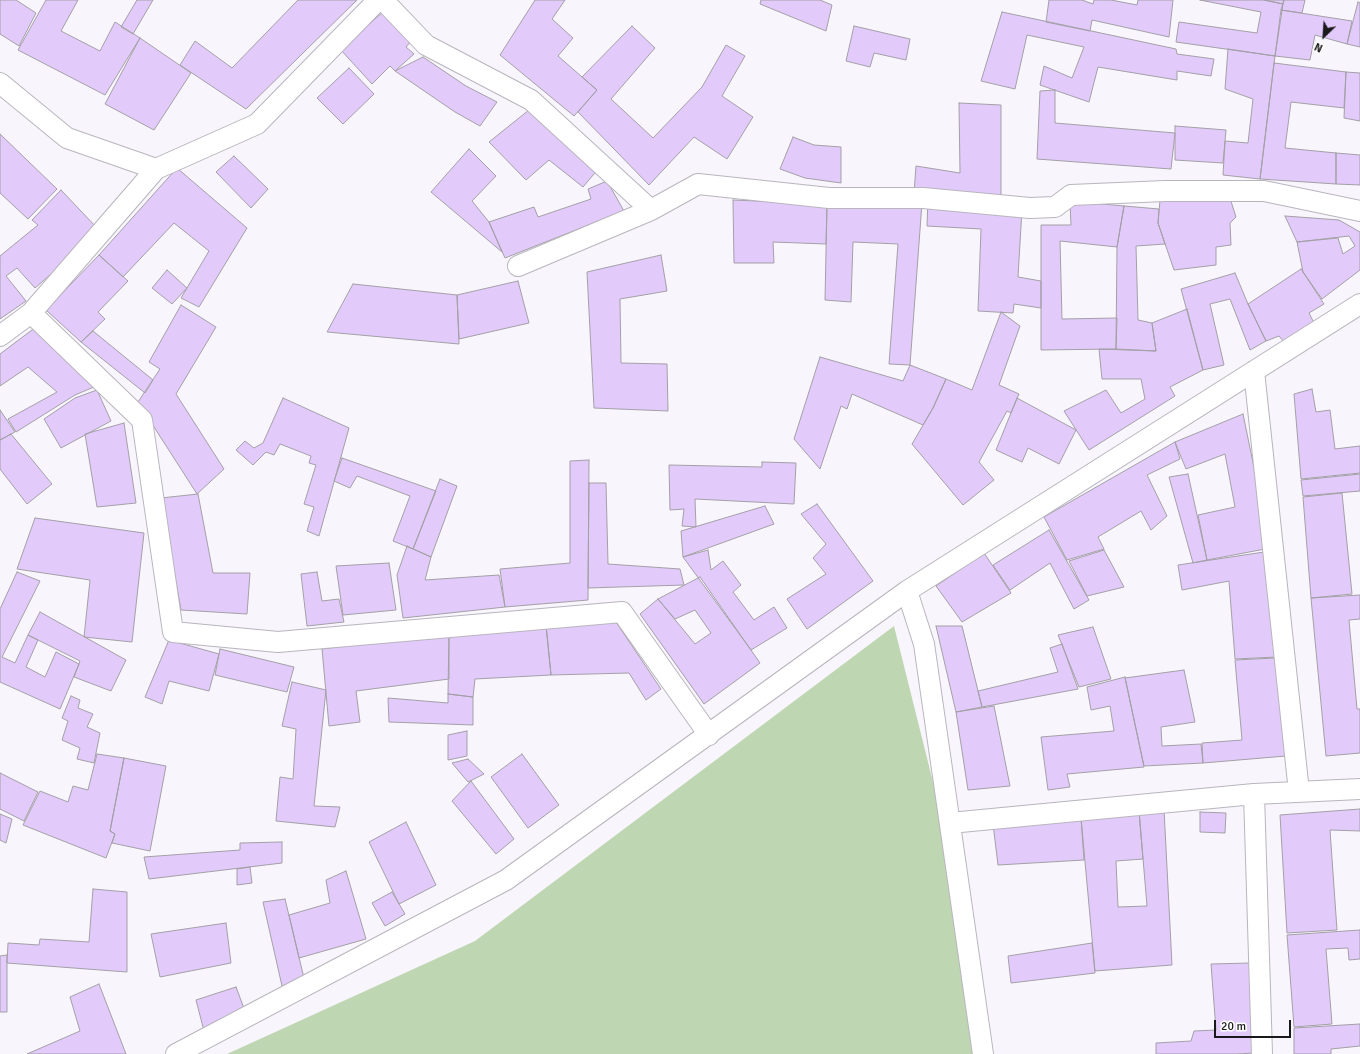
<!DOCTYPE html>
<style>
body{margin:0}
#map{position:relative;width:1360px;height:1054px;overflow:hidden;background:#f8f5fc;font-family:Signika,sans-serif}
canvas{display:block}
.north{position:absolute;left:1304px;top:16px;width:40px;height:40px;-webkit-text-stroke:3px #fff;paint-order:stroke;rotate:205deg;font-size:11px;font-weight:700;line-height:16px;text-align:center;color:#19181b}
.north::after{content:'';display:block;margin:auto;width:14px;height:18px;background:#19181b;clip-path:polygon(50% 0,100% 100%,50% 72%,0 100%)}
.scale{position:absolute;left:1214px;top:1020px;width:77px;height:18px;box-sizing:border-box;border:2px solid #19181b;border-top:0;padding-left:5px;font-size:12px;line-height:14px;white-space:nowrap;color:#19181b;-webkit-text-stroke:3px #fff;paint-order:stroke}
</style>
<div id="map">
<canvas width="1360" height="1054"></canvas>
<div class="north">N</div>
<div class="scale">20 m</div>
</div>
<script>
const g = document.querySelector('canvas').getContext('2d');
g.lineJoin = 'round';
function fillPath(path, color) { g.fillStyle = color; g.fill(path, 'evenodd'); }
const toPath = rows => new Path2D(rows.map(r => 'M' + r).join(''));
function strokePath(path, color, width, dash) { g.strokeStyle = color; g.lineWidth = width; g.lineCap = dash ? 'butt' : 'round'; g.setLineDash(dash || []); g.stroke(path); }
fillPath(toPath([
 [894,626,969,926,977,1054,227,1054,475,941]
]), '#bfd6b2');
const building = toPath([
 [0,0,16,0,36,13,19,46,0,34,0,0],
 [46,0,78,0,61,31,100,51,115,22,140,38,105,95,18,50,46,0],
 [137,0,153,0,133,34,121,27,137,0],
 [298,0,357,0,246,109,180,65,195,41,232,68,298,0],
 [535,0,565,0,552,19,573,38,558,56,597,90,574,116,500,55,535,0],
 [761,0,820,0,832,5,826,31,760,4,761,0],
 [1049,0,1082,0,1093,4,1094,0,1111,0,1137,5,1138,0,1173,0,1169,37,1092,20,1090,31,1046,22,1049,0],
 [1200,0,1264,0,1283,4,1275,56,1176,42,1179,22,1257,33,1261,12,1200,0],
 [1264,0,1284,0,1283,4,1264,0],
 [1284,0,1305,0,1302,13,1281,10,1284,0],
 [1358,2,1360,3,1360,47,1347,44,1358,2],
 [1281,10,1352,21,1347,44,1315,35,1310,60,1275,56,1281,10],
 [383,12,413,39,406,47,414,54,395,71,390,66,372,84,340,49,383,12],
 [1002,12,1176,49,1177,54,1214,59,1211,76,1177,71,1177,80,1098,67,1089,102,1040,85,1044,66,1072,78,1084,47,1027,35,1015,89,981,81,1002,12],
 [632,26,655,48,611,99,653,138,702,87,726,45,745,56,722,96,753,117,727,159,694,137,649,185,578,112,597,90,582,77,632,26],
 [854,26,910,39,906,60,874,53,870,67,846,61,854,26],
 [140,38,191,73,154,130,105,104,140,38],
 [1228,49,1275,56,1260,179,1223,175,1225,141,1248,143,1253,99,1225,89,1228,49],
 [423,57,466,86,497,102,480,126,455,112,395,71,423,57],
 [1274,63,1346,72,1344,108,1291,102,1285,148,1336,153,1336,184,1260,179,1274,63],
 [349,68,374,94,343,124,317,98,349,68],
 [1346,72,1360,73,1360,121,1344,118,1346,72],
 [1055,90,1055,123,1175,133,1171,169,1037,159,1040,91,1055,90],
 [959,103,1001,105,1001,198,914,193,916,166,960,173,959,103],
 [534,106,599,168,583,187,549,160,526,180,489,142,534,106],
 [1175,126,1226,130,1223,163,1175,160,1175,126],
 [0,134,57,189,28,219,0,193,0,134],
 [793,137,814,145,841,147,841,183,805,178,780,169,793,137],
 [469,149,496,176,472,201,489,222,502,252,431,192,469,149],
 [1336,153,1360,155,1360,185,1336,184,1336,153],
 [234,156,268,189,251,208,216,172,234,156],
 [177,168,247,228,199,307,181,298,209,251,174,223,123,277,99,255,177,168],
 [607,181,624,211,505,258,489,222,534,207,538,217,591,199,588,189,607,181],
 [61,190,97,228,71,251,74,254,35,288,17,268,6,276,26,301,0,319,0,256,38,225,32,220,61,190],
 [1229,195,1236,217,1230,223,1231,245,1216,247,1216,265,1174,270,1158,223,1160,200,1229,195],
 [733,200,827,204,826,244,773,242,774,263,734,263,733,200],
 [928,200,1022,209,1018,277,1041,281,1041,308,1014,304,1013,313,978,311,981,229,927,226,928,200],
 [1070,201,1124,206,1117,247,1060,241,1062,319,1117,318,1116,349,1041,350,1041,225,1071,225,1070,201],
 [922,203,910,365,889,364,898,244,853,242,851,302,825,300,827,204,922,203],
 [1124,206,1159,209,1158,223,1165,244,1136,246,1138,320,1152,323,1156,351,1116,349,1117,247,1124,206],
 [1285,216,1339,220,1360,232,1360,270,1322,299,1303,272,1297,242,1338,238,1343,254,1355,246,1349,236,1297,242,1285,216],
 [99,255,128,281,98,312,105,319,81,342,46,310,99,255],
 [661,255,667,291,620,299,621,363,667,364,668,411,594,408,587,272,661,255],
 [1301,269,1324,304,1309,313,1314,323,1284,342,1279,336,1266,341,1248,304,1301,269],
 [167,270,187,288,172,304,152,288,167,270],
 [1235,273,1248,304,1266,341,1250,350,1230,299,1210,304,1224,365,1203,370,1181,289,1235,273],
 [518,281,529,323,459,339,457,295,518,281],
 [353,284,457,295,459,344,327,332,353,284],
 [181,305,216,327,176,394,224,469,197,494,138,402,160,369,149,362,181,305],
 [1187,309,1203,370,1170,387,1175,396,1089,450,1064,411,1106,390,1121,413,1145,399,1141,379,1102,379,1099,349,1156,351,1152,323,1187,309],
 [1001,312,1020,326,999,385,1019,394,1011,413,1007,411,979,462,994,480,963,505,912,444,933,408,946,379,972,390,1001,312],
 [36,327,94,387,75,395,16,432,8,419,57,392,28,367,0,386,0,354,36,327],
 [93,331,153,380,145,393,81,342,93,331],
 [820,357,903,381,910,365,946,379,933,408,923,425,852,394,847,409,841,406,820,469,794,439,820,357],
 [1312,389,1316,412,1330,410,1335,449,1360,446,1360,473,1301,479,1294,394,1312,389],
 [97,390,111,421,61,448,44,419,75,398,97,390],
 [283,398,349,428,319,536,307,531,314,507,304,504,316,465,309,463,311,456,280,444,274,455,266,452,253,465,236,450,245,441,254,448,263,443,283,398],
 [1017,398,1076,430,1059,464,1028,448,1022,462,996,450,1017,398],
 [0,410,15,432,0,440,0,410],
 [1243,414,1257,482,1265,549,1207,560,1198,515,1235,507,1225,454,1186,469,1175,442,1243,414],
 [124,423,136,503,97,507,85,434,124,423],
 [11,434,52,484,27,504,0,469,0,440,11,434],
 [1175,442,1180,459,1147,475,1167,516,1151,530,1141,511,1098,537,1104,549,1067,560,1044,517,1175,442],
 [342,458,436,491,413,549,393,541,410,496,357,476,350,488,334,481,342,458],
 [589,460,588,600,505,607,500,569,570,563,570,461,589,460],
 [762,462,796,463,794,504,695,499,696,527,682,526,684,509,670,510,669,465,762,467,762,462],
 [1188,474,1207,560,1193,563,1169,477,1188,474],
 [1360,474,1360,491,1303,496,1301,480,1360,474],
 [440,479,457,486,431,557,413,549,440,479],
 [589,483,606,483,608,564,680,569,684,585,588,588,589,483],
 [1342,493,1352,594,1311,598,1303,497,1342,493],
 [198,494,213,573,250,573,247,614,181,610,161,498,198,494],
 [817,504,873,581,807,629,787,599,826,574,813,558,826,544,801,514,817,504],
 [765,506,774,524,683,557,681,531,765,506],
 [35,518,144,533,132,642,84,637,90,580,17,569,35,518],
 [1049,530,1089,600,1074,609,1050,563,1010,590,993,565,1049,530],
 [407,546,431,557,425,580,499,575,505,607,403,618,397,575,407,546],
 [708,550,711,570,723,561,741,585,733,592,754,620,774,607,787,628,751,650,683,557,708,550],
 [1104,550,1124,587,1087,596,1069,561,1104,550],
 [1264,552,1277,657,1235,659,1229,581,1182,590,1178,565,1264,552],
 [984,553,1011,593,962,622,936,586,984,553],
 [389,563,396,610,343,615,336,566,389,563],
 [17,572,40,581,2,657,15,663,28,635,38,640,26,667,45,677,56,652,79,664,60,709,0,682,0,609,17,572],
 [317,572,322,601,339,599,344,622,307,626,301,574,317,572],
 [700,577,760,663,704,704,640,614,658,599,700,577],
 [658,599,675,619,695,610,711,633,695,644,658,599],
 [1360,595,1360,619,1349,620,1357,709,1360,709,1360,753,1326,756,1311,598,1360,595],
 [40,612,126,660,111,691,74,677,80,661,28,635,40,612],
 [616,622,661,689,646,700,629,673,551,675,546,625,616,622],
 [546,625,551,675,475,679,473,697,448,694,449,632,546,625],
 [936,626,962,626,982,707,956,712,936,626],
 [1093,627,1111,679,1079,687,1058,635,1093,627],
 [449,632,449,679,356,691,360,722,329,726,322,649,449,632],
 [169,640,219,654,209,691,169,681,162,704,145,697,169,640],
 [1062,644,1078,689,982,707,978,691,1058,672,1050,648,1062,644],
 [220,649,294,667,287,692,215,675,220,649],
 [1275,658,1286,756,1203,763,1202,743,1242,740,1235,660,1275,658],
 [1184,670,1195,722,1161,727,1162,746,1201,744,1203,763,1144,766,1125,678,1184,670],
 [1125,677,1144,767,1067,774,1070,787,1048,790,1041,737,1114,731,1110,706,1091,710,1087,687,1125,677],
 [292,682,326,690,314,806,340,807,335,827,276,821,280,777,293,779,296,729,282,726,292,682],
 [448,694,473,697,473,725,389,722,388,698,448,703,448,694],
 [71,696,80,700,78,708,93,714,87,727,100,733,94,763,77,759,80,748,62,740,68,721,62,718,71,696],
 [994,706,1010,786,968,790,956,712,994,706],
 [467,731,467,756,448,760,448,735,467,731],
 [97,754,124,758,110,831,115,834,106,858,23,825,40,791,68,802,73,786,88,790,97,754],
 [522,754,559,805,528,828,491,777,522,754],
 [124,758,166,766,150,851,112,843,115,834,110,831,124,758],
 [468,759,484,774,468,782,452,763,468,759],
 [0,773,38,792,24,821,0,809,0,773],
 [471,781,514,839,496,854,452,801,471,781],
 [1164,809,1172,965,1095,971,1081,818,1139,811,1143,859,1116,861,1118,907,1147,906,1139,811,1164,809],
 [1360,809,1360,831,1330,830,1337,930,1287,933,1280,815,1360,809],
 [1200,812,1226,813,1225,833,1200,832,1200,812],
 [0,814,12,819,6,843,0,840,0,814],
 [1081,818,1084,860,998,865,993,824,1081,818],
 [406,822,436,885,399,904,369,842,406,822],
 [282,842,282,863,149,879,144,857,240,850,240,843,282,842],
 [250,867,252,883,237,885,237,869,250,867],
 [346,871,366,939,299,958,289,915,330,903,326,880,346,871],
 [93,889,127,892,127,972,7,963,8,943,39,945,40,939,89,942,93,889],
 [392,892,405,914,385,926,372,903,392,892],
 [285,899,304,978,282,986,263,902,285,899],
 [226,923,231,963,160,977,151,934,226,923],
 [1360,930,1360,959,1349,960,1348,948,1326,949,1332,1024,1294,1027,1287,935,1360,930],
 [1092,943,1095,973,1011,983,1008,956,1092,943],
 [7,955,7,1012,0,1012,0,956,7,955],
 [1250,963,1255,1053,1236,1054,1156,1054,1156,1043,1191,1041,1194,1031,1216,1030,1211,964,1250,963],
 [99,984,126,1054,27,1054,80,1031,70,997,99,984],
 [236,987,245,1011,204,1031,196,1000,236,987],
 [1360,1024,1360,1046,1331,1049,1331,1054,1294,1054,1294,1028,1360,1024]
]);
fillPath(building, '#e2cbfb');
strokePath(building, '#a39fa6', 1);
const minor = toPath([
 [383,0,426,45,531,100,651,210],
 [0,83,67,138,156,169,257,124,378,0],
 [518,266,651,210,698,184,829,198,923,198,1030,208,1055,207,1071,195,1165,191,1264,191,1360,211],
 [31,313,142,420,173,632,278,642,622,612,709,735],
 [0,336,31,313,156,169],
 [1254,371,1299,792],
 [907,591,924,644,983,1054],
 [1254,794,1262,1054],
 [950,823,1254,794,1360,789],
 [176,1054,506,880,907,591,1360,304]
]);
strokePath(minor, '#b9b5bd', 22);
strokePath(minor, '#fff', 20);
</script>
